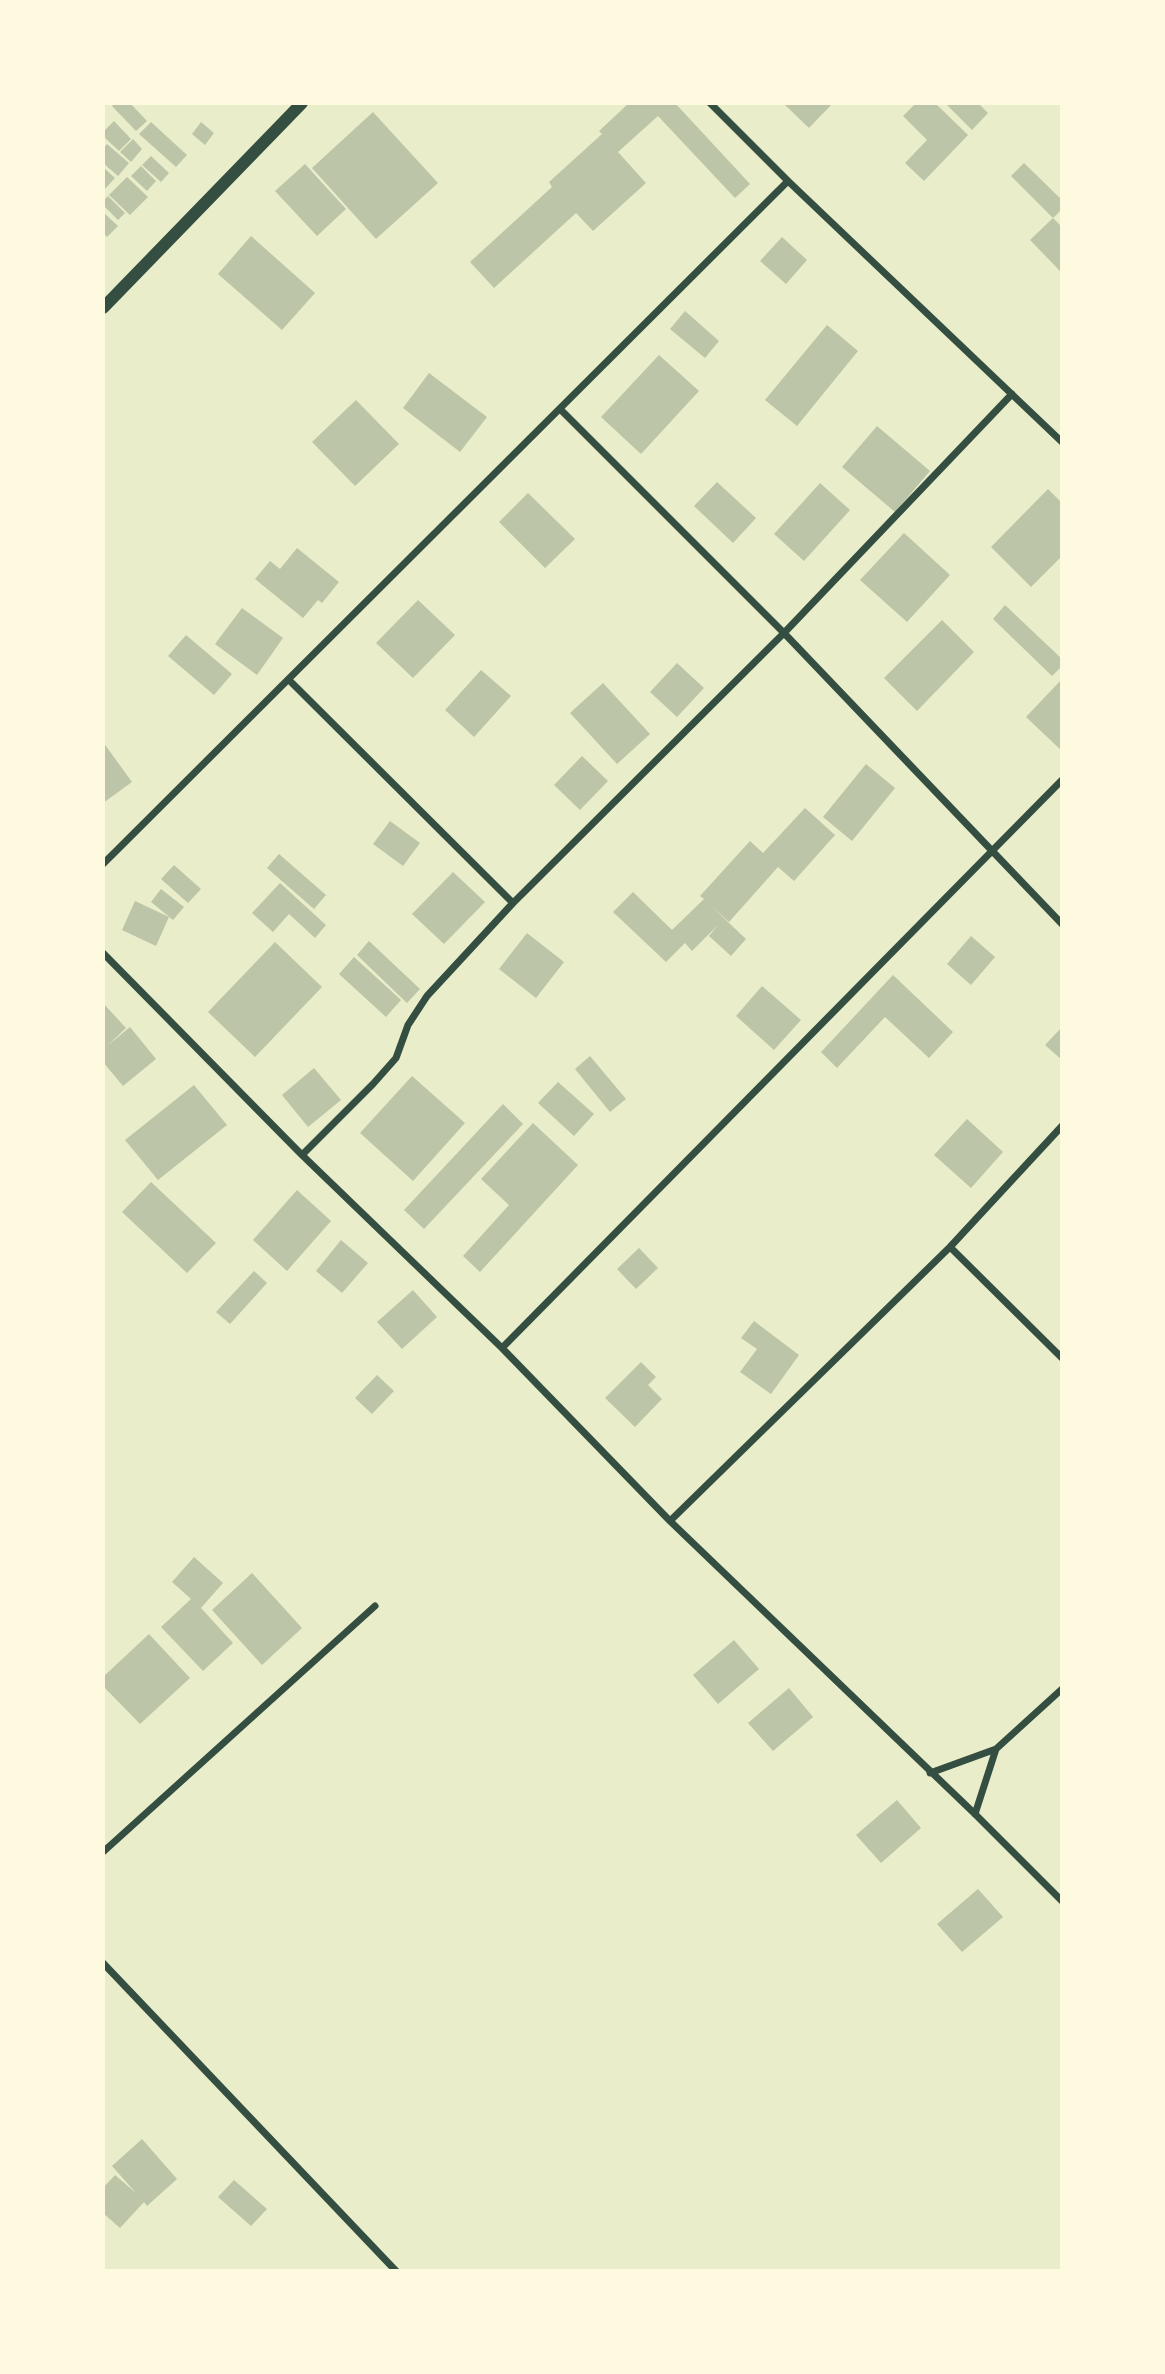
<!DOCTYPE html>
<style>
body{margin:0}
#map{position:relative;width:1165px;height:2374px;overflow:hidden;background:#e9edc9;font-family:"Exo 2",sans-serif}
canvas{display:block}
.frame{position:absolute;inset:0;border:105px solid #fefae0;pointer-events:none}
</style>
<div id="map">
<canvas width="1165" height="2374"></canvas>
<div class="frame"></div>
</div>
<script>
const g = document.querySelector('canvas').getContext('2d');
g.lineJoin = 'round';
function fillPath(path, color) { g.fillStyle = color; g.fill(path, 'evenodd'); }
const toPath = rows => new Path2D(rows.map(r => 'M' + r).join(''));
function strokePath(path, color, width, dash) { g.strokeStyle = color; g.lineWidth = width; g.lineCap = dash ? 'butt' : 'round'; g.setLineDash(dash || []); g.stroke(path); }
fillPath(toPath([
 [115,103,130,103,147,121,136,131,112,106],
 [629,103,675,103,750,184,735,198,658,116,618,152,646,183,593,231,576,213,494,288,470,262,552,187,549,182,602,134,599,131],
 [783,103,833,103,809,128],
 [916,103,935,103,968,135,924,181,905,163,927,140,903,116],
 [945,103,978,103,988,113,972,130],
 [373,112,438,183,376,239,312,168],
 [114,121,131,139,119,151,103,136,103,132],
 [151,122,187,155,176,167,139,134],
 [201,122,214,133,205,145,192,134],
 [133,139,142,149,131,162,120,152],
 [107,144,129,163,118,176,103,163,103,149],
 [151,156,169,173,161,182,142,165],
 [1024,163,1062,200,1062,209,1053,218,1011,176],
 [305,164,346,209,317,236,275,191],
 [141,166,156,181,147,191,131,176],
 [103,167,115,178,103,191],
 [127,177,148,197,130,215,109,195],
 [108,196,125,213,118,220,103,205,103,201],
 [103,212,118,226,107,237,103,233],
 [1053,218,1062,227,1062,273,1030,240],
 [251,236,315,293,282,330,218,274],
 [782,237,807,260,786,284,760,261],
 [685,311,719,341,705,358,670,329],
 [827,325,858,351,797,426,765,400],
 [659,355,699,391,641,454,601,417],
 [429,373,487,417,460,452,403,408],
 [356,400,399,444,355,486,312,442],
 [877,426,930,471,895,512,842,467],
 [717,482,756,518,733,543,694,506],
 [820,483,850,510,804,561,774,534],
 [1048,489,1062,503,1062,556,1031,587,991,547],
 [528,493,575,539,545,568,499,522],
 [904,533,950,575,907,622,860,580],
 [297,548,339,582,322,603,318,600,303,618,255,579,270,561,280,569],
 [418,600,455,635,413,678,376,643],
 [1005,605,1062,659,1062,666,1052,676,993,619],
 [242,608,283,638,257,675,215,644],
 [942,620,974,652,917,711,884,678],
 [186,635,232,674,214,695,168,656],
 [677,663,704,688,677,717,650,692],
 [481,670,511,696,474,737,445,710],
 [1062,679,1062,751,1026,717],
 [603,683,650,734,617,764,570,713],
 [103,742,132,782,103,803],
 [582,756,608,781,580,810,554,785],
 [866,764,895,788,852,841,823,817],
 [805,808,835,835,794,881,778,867,729,922,710,905,746,939,731,956,709,936,718,925,692,951,685,943,666,962,613,912,633,892,672,930,704,899,700,896,750,841,763,853],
 [390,821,420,843,403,866,373,844],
 [279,854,326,895,314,909,267,868],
 [174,865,201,889,188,903,161,879],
 [453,872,485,902,444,944,412,914],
 [280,883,326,925,315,938,289,914,273,932,252,913],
 [161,889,184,907,173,920,151,902],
 [135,901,169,917,156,946,122,930],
 [527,933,564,962,536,998,499,969],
 [971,936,995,957,971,985,947,964],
 [369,941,420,989,407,1003,357,955],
 [275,942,322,987,255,1057,208,1012],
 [354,957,401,1000,386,1017,339,974],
 [893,975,953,1032,929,1058,885,1017,837,1068,821,1052],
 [762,986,801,1020,774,1050,736,1016],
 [103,1003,126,1028,107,1046,130,1027,156,1059,123,1086,103,1062],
 [1062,1027,1062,1060,1045,1045],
 [590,1056,626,1099,610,1112,575,1069],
 [314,1068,341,1100,308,1127,282,1095],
 [412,1076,465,1123,413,1181,360,1133],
 [558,1082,594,1114,574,1136,538,1103],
 [194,1085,227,1125,158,1180,125,1140],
 [503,1104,523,1124,424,1229,404,1210],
 [967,1119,1003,1152,971,1188,934,1155],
 [533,1123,578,1165,480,1272,463,1256,509,1205,481,1179],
 [151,1182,216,1243,187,1273,122,1212],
 [297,1190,331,1221,287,1271,253,1240],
 [341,1240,368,1263,342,1293,316,1271],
 [639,1248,658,1268,636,1289,617,1269],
 [254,1271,267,1283,230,1324,216,1312],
 [413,1290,437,1317,402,1349,377,1322],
 [754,1321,799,1355,771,1394,740,1372,757,1349,741,1338],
 [641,1362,656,1377,648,1385,662,1399,635,1427,605,1398],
 [377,1375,394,1391,372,1414,355,1398],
 [194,1557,223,1583,201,1608,233,1643,203,1671,161,1627,191,1599,172,1582],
 [252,1573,302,1628,262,1665,212,1610],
 [149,1634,190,1678,140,1724,103,1686,103,1677],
 [734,1640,759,1669,718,1704,693,1675],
 [789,1688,813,1717,773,1751,748,1723],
 [897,1800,921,1828,881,1863,856,1835],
 [978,1889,1003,1917,962,1952,937,1924],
 [142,2139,177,2179,147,2206,144,2202,120,2228,103,2213,103,2188,115,2175,136,2193,112,2166],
 [234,2180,267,2209,251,2226,218,2197]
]), '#bcc5a7');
strokePath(toPath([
 [710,103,788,181,1062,442],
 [560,409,784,633,1062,924],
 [289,680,513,903],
 [103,864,788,181],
 [103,953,302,1155,502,1348,670,1521,975,1814,1062,1901],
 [302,1155,373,1084,396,1058,408,1025,427,996,513,903,784,633,1012,394],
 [950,1247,1062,1358],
 [502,1348,1062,780],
 [670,1521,950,1247,1062,1126],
 [930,1773,996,1749,1062,1689],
 [975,1814,996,1749],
 [103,1852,375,1606],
 [103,1963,396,2271]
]), '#344e41', 7);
strokePath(toPath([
 [103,308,302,103]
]), '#344e41', 12);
</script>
